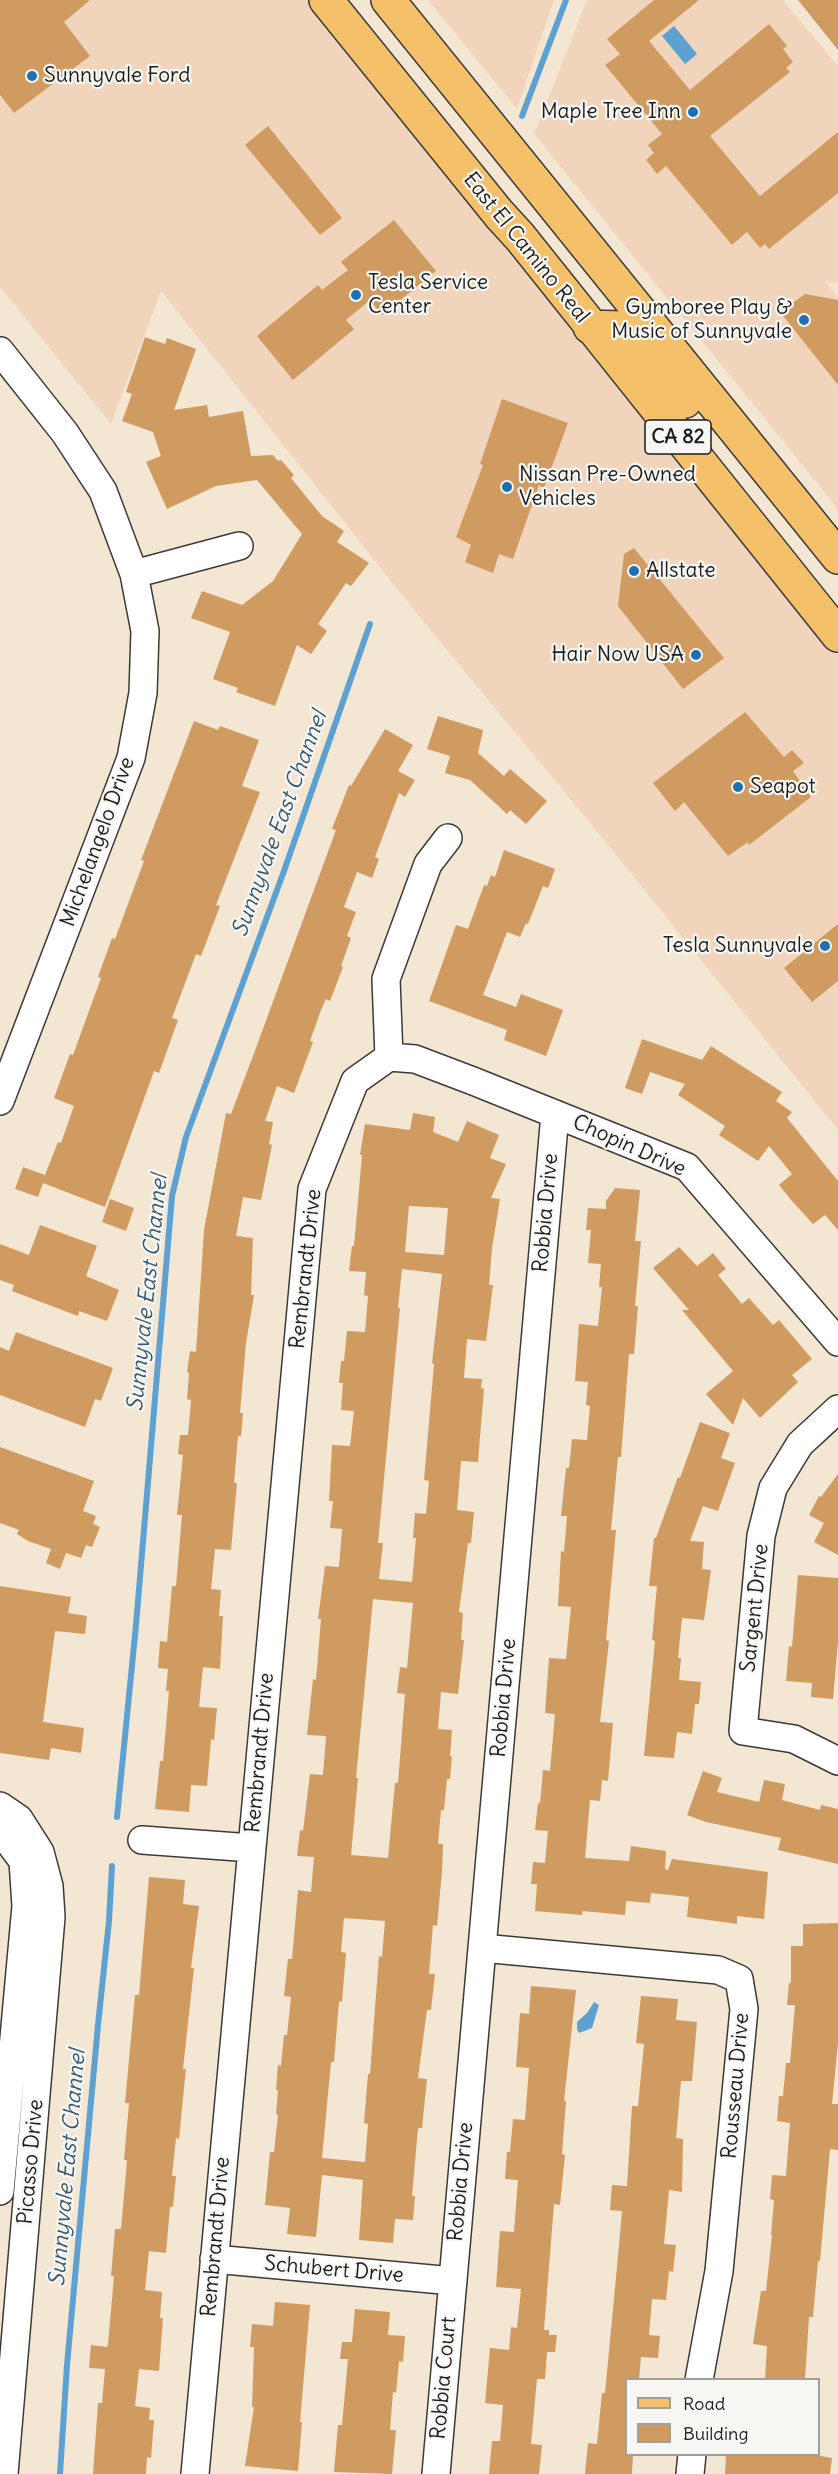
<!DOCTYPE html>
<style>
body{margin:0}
#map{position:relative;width:838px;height:2474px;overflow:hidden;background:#f3e7d3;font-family:Delius,sans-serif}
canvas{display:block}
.legend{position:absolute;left:625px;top:2378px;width:195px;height:78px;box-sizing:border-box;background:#f6f6f2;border:2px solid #9f9f9c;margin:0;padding:8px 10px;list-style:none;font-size:18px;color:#1c1c1c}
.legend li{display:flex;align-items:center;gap:12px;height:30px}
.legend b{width:30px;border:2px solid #9f9f9c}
</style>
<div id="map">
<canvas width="838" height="2474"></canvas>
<ul class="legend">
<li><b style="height:8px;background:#f4c16a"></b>Road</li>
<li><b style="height:16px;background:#d09b60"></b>Building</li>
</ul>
</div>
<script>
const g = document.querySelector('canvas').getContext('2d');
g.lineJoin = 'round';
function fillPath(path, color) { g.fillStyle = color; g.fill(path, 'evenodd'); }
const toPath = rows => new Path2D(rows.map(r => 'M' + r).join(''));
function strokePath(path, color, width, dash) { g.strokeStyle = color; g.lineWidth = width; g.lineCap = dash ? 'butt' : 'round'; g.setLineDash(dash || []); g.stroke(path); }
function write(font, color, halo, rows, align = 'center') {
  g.font = font + ' Delius,sans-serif'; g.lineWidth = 4.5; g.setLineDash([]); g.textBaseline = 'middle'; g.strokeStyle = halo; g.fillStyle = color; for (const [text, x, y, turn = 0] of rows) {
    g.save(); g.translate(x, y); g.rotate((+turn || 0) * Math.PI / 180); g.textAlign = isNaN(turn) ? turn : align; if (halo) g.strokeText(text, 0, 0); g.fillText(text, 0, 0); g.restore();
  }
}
fillPath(toPath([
 [0,0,307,0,628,402,630,377,838,635,838,1130,600,835,418,615,161,291,111,424,0,287],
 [428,0,554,0,517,109],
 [587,0,783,0,838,66,838,283,825,282,838,298,838,509,534,134]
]), '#f0d5bc');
fillPath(toPath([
 [674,26,697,54,685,64,662,36],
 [594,2002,599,2005,592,2028,579,2033,577,2029,577,2022,587,2013]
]), '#5da1d2');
strokePath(toPath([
 [522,116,566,0],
 [117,1817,136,1625,172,1196,186,1137,284,871,370,624],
 [60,2474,67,2365,98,2025,109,1921,112,1866]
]), '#5da1d2', 6);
fillPath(toPath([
 [0,0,90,0,64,22,90,56,14,113,0,95],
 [654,0,699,0,649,41,690,90,769,24,787,46,783,49,793,62,786,68,790,72,710,136,760,196,838,132,838,193,769,249,765,244,760,248,747,232,732,245,666,166,657,174,646,160,654,153,648,145,662,134,605,65,620,54,607,39],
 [798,0,838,0,838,50],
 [268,126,342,218,320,235,245,145],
 [394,220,436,271,382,315,370,300,346,320,354,329,293,380,257,336,318,285,322,290,348,270,341,262],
 [805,294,838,300,838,385,780,312],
 [145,337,165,344,167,338,196,349,174,410,207,405,209,417,243,411,251,456,273,455,278,461,281,460,294,475,291,478,322,516,344,531,337,542,369,563,351,586,346,583,318,624,327,631,311,654,297,645,275,706,236,692,238,688,213,679,230,632,191,618,202,591,242,605,273,581,302,534,257,480,216,486,167,509,146,462,161,456,153,432,122,421,132,394,126,392],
 [502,399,568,423,544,488,539,485,513,559,499,554,493,573,465,562,471,545,456,537,483,465,480,464],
 [634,548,724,658,683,689,618,606,624,554],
 [745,712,784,757,792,750,804,763,793,771,811,797,749,845,748,842,728,856,684,802,675,811,653,783],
 [438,716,483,730,478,753,504,776,510,769,547,801,526,824,510,810,507,814,470,780,445,773,450,756,427,749],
 [194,721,218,730,220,726,259,740,242,786,260,792,216,905,220,906,201,956,196,954,172,1018,178,1020,159,1073,154,1071,105,1207,43,1183,38,1197,15,1189,23,1167,45,1175,58,1142,61,1143,74,1106,54,1098,70,1054,73,1055,101,978,98,977,112,938,115,939,144,861,141,860],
 [385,729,413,745,398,771,415,780,405,797,399,793,375,857,379,859,372,878,357,872,344,907,356,912,347,936,351,938,341,966,343,967,330,1001,326,999,321,1010,310,1041,313,1042,294,1093,277,1086,265,1121,273,1122,269,1144,272,1145,261,1200,243,1197,236,1236,253,1238,251,1295,254,1295,246,1343,240,1413,243,1413,241,1436,238,1436,234,1483,237,1483,231,1550,215,1549,211,1589,221,1590,219,1616,223,1616,220,1669,203,1667,199,1707,217,1708,214,1740,211,1739,207,1786,191,1785,189,1812,155,1809,160,1761,163,1761,169,1691,166,1691,168,1669,158,1668,160,1641,167,1642,172,1586,176,1586,182,1515,177,1515,183,1455,178,1454,180,1435,188,1435,191,1400,187,1399,189,1373,187,1372,190,1351,196,1352,204,1230,226,1113,231,1114,253,1056,336,830,332,829,349,785,351,786],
 [504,850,555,869,548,888,543,886,528,924,526,923,520,937,507,932,483,995,516,1007,521,994,563,1010,546,1056,504,1040,507,1030,429,1001,456,925,468,929,484,885,487,886,491,875,495,877],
 [838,924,838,981,812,1002,784,968],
 [642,1039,702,1060,711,1046,782,1092,776,1101,792,1112,787,1118,838,1181,838,1230,825,1215,813,1224,792,1201,779,1185,792,1174,769,1146,758,1161,719,1135,725,1126,678,1095,685,1084,650,1072,642,1094,625,1088],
 [413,1113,435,1117,433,1132,458,1142,467,1121,499,1135,490,1158,506,1164,491,1198,500,1199,492,1248,489,1285,493,1285,486,1341,467,1339,464,1378,482,1379,481,1388,484,1389,480,1437,478,1462,461,1461,457,1510,474,1512,471,1543,468,1543,459,1612,463,1613,461,1640,464,1640,458,1694,441,1692,438,1729,452,1730,450,1756,452,1757,450,1779,447,1779,444,1810,441,1810,438,1844,443,1844,442,1872,437,1926,433,1925,429,1974,435,1974,431,2010,427,2010,418,2078,427,2079,422,2128,418,2128,412,2196,415,2196,413,2220,395,2219,393,2243,359,2240,363,2180,322,2175,316,2237,287,2234,290,2208,265,2205,270,2152,274,2152,278,2115,276,2114,278,2090,276,2090,278,2065,281,2066,284,2035,287,2035,291,1997,284,1996,288,1959,292,1959,298,1890,311,1892,314,1857,297,1856,300,1830,303,1831,310,1774,323,1775,326,1736,307,1735,313,1679,316,1680,321,1619,318,1619,325,1566,339,1567,342,1529,330,1528,333,1501,329,1501,332,1445,350,1446,354,1411,341,1410,343,1383,339,1383,341,1361,344,1361,347,1331,365,1332,368,1296,364,1295,366,1272,349,1271,352,1246,354,1246,362,1155,360,1155,365,1124,410,1130],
 [409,1206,448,1208,444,1255,405,1252],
 [402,1269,442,1274,432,1363,434,1364,424,1480,429,1481,426,1514,415,1513,413,1538,416,1538,412,1582,379,1579,383,1543,378,1543,400,1308,398,1308],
 [373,1599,413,1603,407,1668,400,1667,397,1693,405,1694,398,1783,395,1783,388,1858,351,1855,358,1778,356,1778],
 [344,1918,385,1921,382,1957,379,1956,370,2074,368,2074,364,2123,368,2124,365,2162,322,2158,331,2062,334,2062,339,2001,342,2002,346,1953,341,1952],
 [615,1188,640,1190,635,1241,641,1241,635,1306,638,1306,634,1354,629,1354,621,1457,618,1457,611,1530,616,1530,606,1640,609,1641,600,1722,613,1723,608,1781,602,1780,600,1801,590,1800,585,1858,629,1861,631,1846,666,1851,665,1869,668,1870,672,1859,768,1872,764,1919,737,1916,737,1924,687,1917,689,1897,651,1893,650,1903,626,1901,625,1915,582,1911,582,1915,535,1911,537,1884,531,1884,533,1862,545,1863,548,1831,535,1830,538,1803,540,1803,543,1770,550,1771,555,1714,545,1713,549,1658,566,1659,571,1607,558,1606,561,1551,564,1552,567,1516,561,1516,566,1468,569,1468,572,1439,587,1440,590,1406,586,1405,588,1382,575,1381,579,1324,598,1326,602,1287,599,1287,601,1264,588,1263,591,1230,586,1230,588,1208,606,1209,606,1201],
 [110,1199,134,1208,126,1231,102,1222],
 [40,1225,97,1246,86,1276,119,1290,107,1321,79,1311,78,1316,12,1291,14,1285,0,1280,0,1244,29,1255],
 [679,1247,697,1266,713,1253,726,1269,718,1275,742,1304,749,1298,773,1325,779,1320,812,1359,792,1375,798,1382,760,1418,743,1398,733,1425,706,1394,733,1371,682,1310,689,1310,653,1268],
 [16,1332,113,1368,101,1401,95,1399,85,1427,0,1395,0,1347,9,1351],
 [700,1422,730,1433,721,1458,735,1463,718,1511,703,1506,690,1541,704,1542,702,1569,711,1570,704,1620,682,1618,678,1658,681,1658,679,1680,701,1682,699,1704,695,1704,692,1734,677,1732,674,1758,644,1756,655,1641,652,1640,657,1586,649,1586,654,1538,656,1538,678,1477,680,1478],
 [0,1447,94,1481,83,1511,96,1516,93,1524,100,1527,92,1547,86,1545,81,1558,66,1553,60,1569,46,1563,51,1549,28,1541,17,1534,19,1530,0,1523],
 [838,1474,838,1555,814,1542,824,1523,809,1515,819,1496,821,1497],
 [798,1575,838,1578,838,1642,833,1699,811,1697,812,1683,786,1681,789,1646,792,1647],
 [0,1586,71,1597,68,1613,87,1616,85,1634,55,1631,43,1722,84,1728,81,1753,51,1748,49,1760,0,1753],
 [703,1771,722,1778,717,1792,759,1802,764,1780,785,1784,782,1800,820,1810,821,1805,838,1809,838,1864,778,1850,781,1838,706,1822,687,1815],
 [149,1877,185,1880,183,1904,199,1906,191,1968,194,1968,183,2069,186,2069,182,2108,179,2139,176,2138,172,2176,176,2176,173,2207,170,2207,166,2253,149,2251,145,2290,162,2292,160,2318,163,2318,159,2371,139,2369,135,2406,150,2408,149,2420,154,2420,151,2458,147,2457,146,2474,93,2474,98,2403,102,2403,105,2369,89,2368,91,2345,107,2347,108,2344,114,2276,111,2276,115,2229,121,2229,127,2160,124,2160,129,2103,125,2103,135,1995,139,1995],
 [838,1923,838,2043,832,2104,838,2104,838,2150,830,2149,820,2261,818,2261,813,2317,809,2317,805,2379,765,2379,767,2346,753,2344,761,2291,766,2291,772,2235,771,2235,774,2200,770,2199,772,2175,786,2176,790,2123,777,2121,779,2096,783,2096,786,2063,790,2063,795,2005,787,2005,789,1983,791,1983,791,1946,803,1946,803,1924],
 [531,1986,576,1990,564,2101,566,2101,562,2154,565,2155,560,2205,554,2204,544,2330,549,2330,549,2335,557,2335,555,2352,547,2352,545,2379,537,2379,531,2444,542,2445,539,2474,489,2474,492,2441,500,2441,503,2405,485,2403,490,2348,509,2350,511,2327,517,2328,521,2289,496,2287,500,2231,514,2232,518,2180,505,2179,507,2152,510,2152,513,2119,525,2120,529,2068,516,2067,520,2013,529,2014],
 [641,1996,678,1999,676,2020,697,2022,692,2081,681,2081,676,2138,683,2139,682,2192,669,2190,664,2244,676,2245,673,2272,669,2271,666,2300,652,2299,649,2335,660,2336,658,2358,641,2357,639,2379,627,2379,627,2454,633,2454,632,2474,585,2474,588,2443,597,2444,602,2393,605,2393,617,2267,622,2211,610,2210,612,2185,627,2186,632,2106,638,2106,644,2044,636,2043],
 [275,2302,310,2305,300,2422,302,2422,298,2471,245,2466,254,2407,252,2407,254,2347,250,2347,252,2324,273,2326],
 [355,2309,390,2312,388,2335,405,2336,403,2362,399,2361,396,2393,393,2392,390,2430,396,2430,392,2474,334,2472,338,2425,342,2425,348,2359,340,2359,342,2342,352,2342],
 [726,2454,809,2454,832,2458,830,2474,725,2474]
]), '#d09b60');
const minor = toPath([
 [0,351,65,433,103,491,134,574,145,631,143,693,131,758,0,1101],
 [134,574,239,546],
 [389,1057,415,1059,473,1081,687,1167,838,1342],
 [389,1057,386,979,428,864,448,838],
 [838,1409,800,1444,773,1488,761,1536,743,1731,794,1739,838,1761],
 [0,1806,19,1819,40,1852,49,1886,51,1917,4,2474],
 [0,1830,23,1861,26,1906,0,2191],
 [142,1840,252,1848],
 [482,1948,718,1970,739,1979,744,2009,719,2271,699,2380],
 [214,2259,453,2281],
 [195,2474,312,1189,355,1081,389,1057],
 [436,2474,555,1114],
 [690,2474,692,2454]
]);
const major = toPath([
 [326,0,499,214,520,237,838,635],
 [388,0,838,557],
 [590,327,621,328,685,401]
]);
strokePath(minor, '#3c3a37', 30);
strokePath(major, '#3c3a37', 36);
strokePath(minor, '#fff', 27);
strokePath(major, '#f4c16a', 33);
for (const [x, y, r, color] of [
 [32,76,6,"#1f6fb2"],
 [693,112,6,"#1f6fb2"],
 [356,295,6,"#1f6fb2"],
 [804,320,6,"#1f6fb2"],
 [507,487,6,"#1f6fb2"],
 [634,571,6,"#1f6fb2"],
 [696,655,6,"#1f6fb2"],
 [738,787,6,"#1f6fb2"],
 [825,946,6,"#1f6fb2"]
]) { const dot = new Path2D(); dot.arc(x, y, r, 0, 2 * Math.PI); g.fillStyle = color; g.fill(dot); strokePath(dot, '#f6f6f2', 2); }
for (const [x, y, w] of [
 [678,437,66]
]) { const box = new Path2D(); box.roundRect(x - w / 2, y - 17, w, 34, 4.5); g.fillStyle = '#f6f6f2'; g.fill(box); strokePath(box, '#1c1c1c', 1.5); }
write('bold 20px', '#1c1c1c', null, [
 ["CA 82",678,437]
]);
write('21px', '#1c1c1c', '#f6f6f2', [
 ["Sunnyvale Ford",44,76],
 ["Maple Tree Inn",681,112,"right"],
 ["Tesla Service",368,283],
 ["Center",368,307],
 ["Gymboree Play &",792,308,"right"],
 ["Music of Sunnyvale",792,332,"right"],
 ["Nissan Pre-Owned",519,475],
 ["Vehicles",519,499],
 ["Allstate",646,571],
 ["Hair Now USA",684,655,"right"],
 ["Seapot",750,787],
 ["Tesla Sunnyvale",813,946,"right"]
], 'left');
write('21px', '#1c1c1c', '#f6f6f2', [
 ["East El Camino Real",526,248,51],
 ["Michelangelo Drive",98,842,-70],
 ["Chopin Drive",629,1146,24],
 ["Robbia Drive",546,1213,-85],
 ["Rembrandt Drive",306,1269,-84],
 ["Sargent Drive",755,1608,-84],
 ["Robbia Drive",504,1698,-85],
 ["Rembrandt Drive",260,1753,-85],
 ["Rousseau Drive",736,2086,-85],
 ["Picasso Drive",31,2162,-85],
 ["Robbia Drive",461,2182,-85],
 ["Rembrandt Drive",216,2237,-85],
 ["Schubert Drive",334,2270,5],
 ["Robbia Court",444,2378,-85]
]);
write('italic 22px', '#39586e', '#f6f6f2', [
 ["Sunnyvale East Channel",280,824,-70],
 ["Sunnyvale East Channel",148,1293,-84],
 ["Sunnyvale East Channel",68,2168,-85]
]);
</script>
